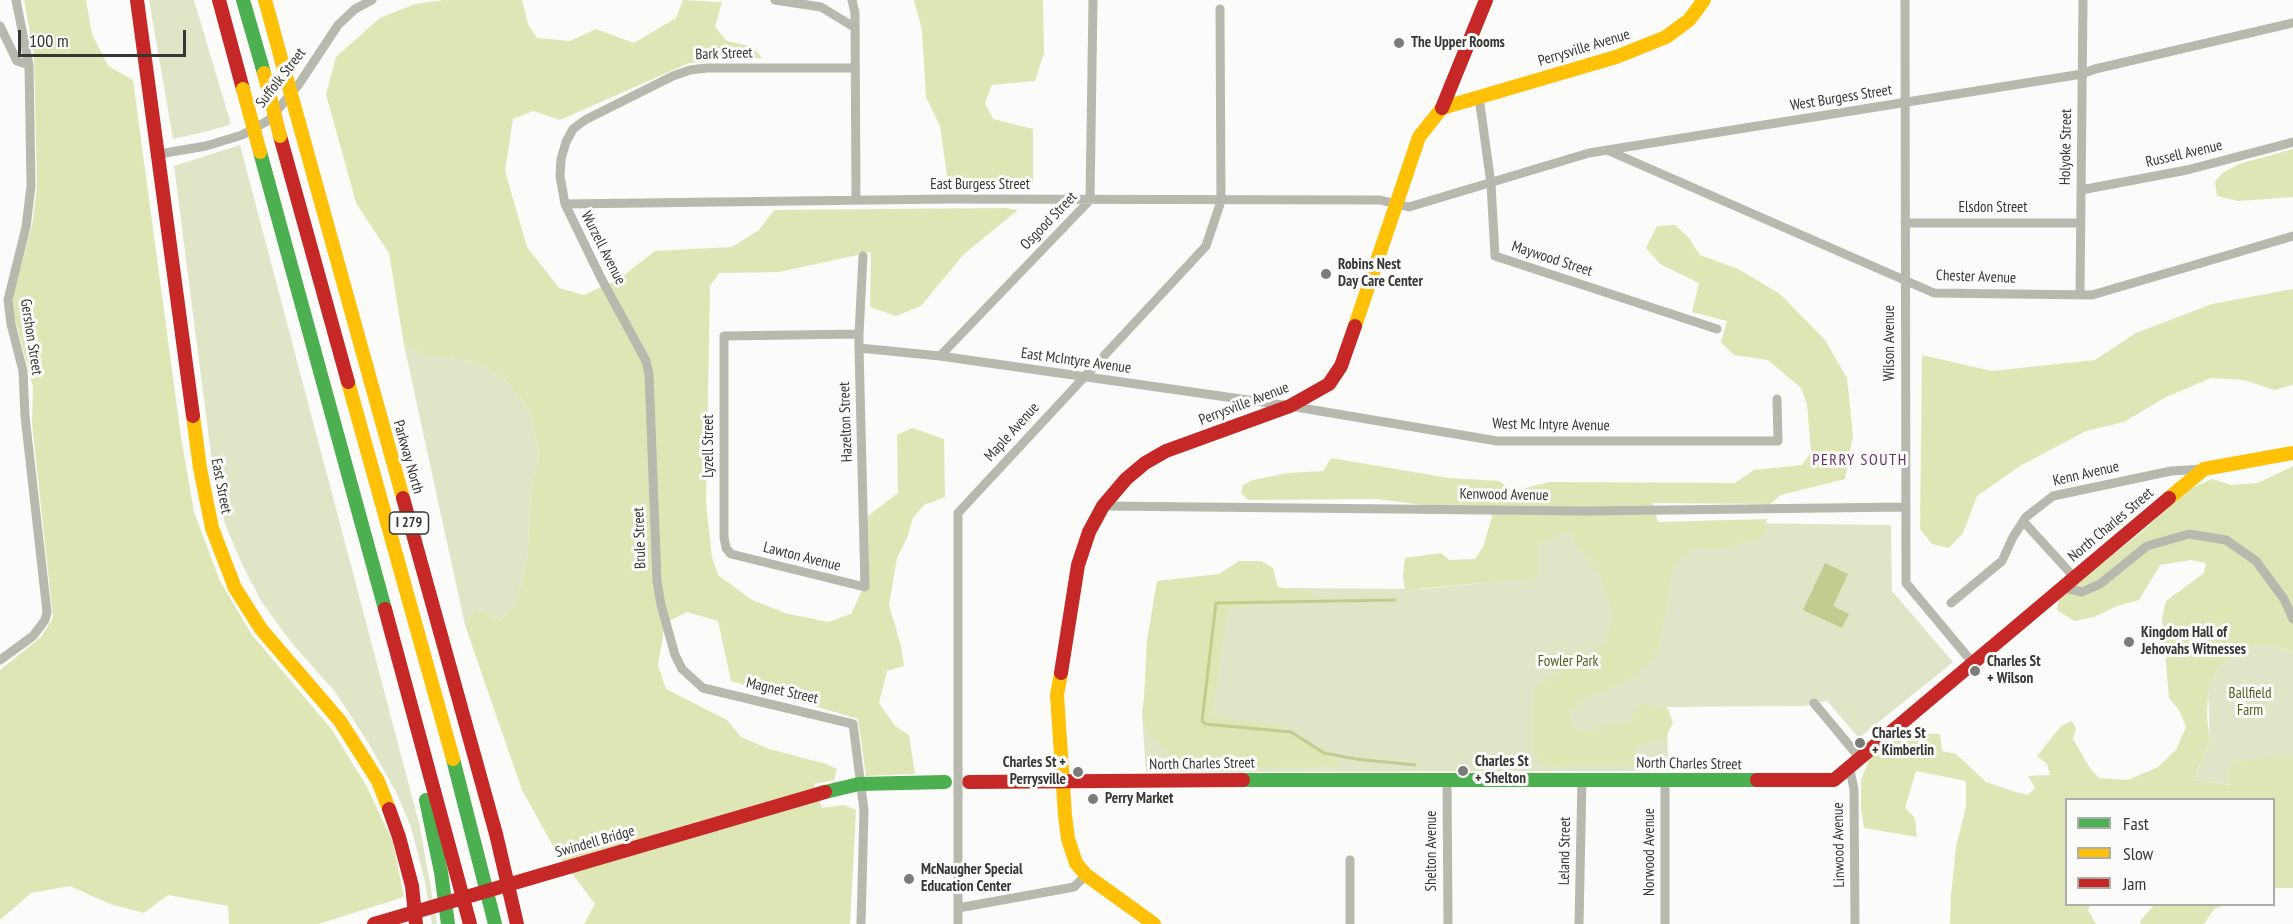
<!DOCTYPE html>
<style>
body{margin:0}
#map{position:relative;width:2293px;height:924px;overflow:hidden;background:#fbfbfa;font-family:"PT Sans Narrow",sans-serif}
canvas{display:block}
.legend{position:absolute;left:2065px;top:798px;width:210px;height:108px;box-sizing:border-box;background:#fbfcf9;border:2px solid #acadab;margin:0;padding:8px 10px;list-style:none;font-size:18px;color:#363735}
.legend li{display:flex;align-items:center;gap:12px;height:30px}
.legend b{width:30px;border:2px solid #acadab}
.scale{position:absolute;left:18px;top:30px;width:168px;height:27px;box-sizing:border-box;border:3px solid #363735;border-top:0;padding-left:8px;font-size:18px;line-height:21px;white-space:nowrap;color:#363735;-webkit-text-stroke:4px #fbfcf9;paint-order:stroke}
</style>
<div id="map">
<canvas width="2293" height="924"></canvas>
<ul class="legend">
<li><b style="height:8px;background:#4caf50"></b>Fast</li>
<li><b style="height:8px;background:#ffc107"></b>Slow</li>
<li><b style="height:8px;background:#c62828"></b>Jam</li>
</ul>
<div class="scale">100 m</div>
</div>
<script>
const g = document.querySelector('canvas').getContext('2d');
g.lineJoin = 'round';
function fillPath(path, color) { g.fillStyle = color; g.fill(path, 'evenodd'); }
const toPath = rows => new Path2D(rows.map(r => 'M' + r).join(''));
function strokePath(path, color, width, dash) { g.strokeStyle = color; g.lineWidth = width; g.lineCap = dash ? 'butt' : 'round'; g.setLineDash(dash || []); g.stroke(path); }
function write(font, color, halo, rows, align = 'center') {
  g.font = font + ' "PT Sans Narrow",sans-serif'; g.lineWidth = 6; g.setLineDash([]); g.textBaseline = 'middle'; g.strokeStyle = halo; g.fillStyle = color; for (const [text, x, y, turn = 0] of rows) {
    g.save(); g.translate(x, y); g.rotate((+turn || 0) * Math.PI / 180); g.textAlign = isNaN(turn) ? turn : align; if (halo) g.strokeText(text, 0, 0); g.fillText(text, 0, 0); g.restore();
  }
}
fillPath(toPath([
 [149,0,194,0,231,124,209,131,173,139],
 [240,145,420,827,437,924,432,924,425,882,411,827,396,792,369,744,336,693,291,642,261,601,241,562,225,524,212,462,174,166],
 [404,345,421,354,476,362,504,378,530,411,539,457,531,491,528,551,517,601,501,619,475,610,465,625],
 [1493,520,1891,525,1892,591,1953,662,1859,738,1827,701,1805,706,1667,707,1668,771,1146,772,1142,713,1158,587,1423,589,1492,582],
 [2263,644,2293,651,2293,757,2267,760,2232,785,2194,780,2210,740,2208,688,2219,667,2241,648]
]), '#e1e5c7');
fillPath(toPath([
 [24,0,86,0,92,34,108,66,133,80,181,437,194,512,220,581,252,635,332,730,367,787,393,842,404,897,318,924,229,924,228,906,168,895,144,913,110,904,70,886,31,893,0,920,0,670,41,637,53,618,32,423,33,387,13,312,13,296,32,225,37,187,34,55],
 [444,0,522,0,528,24,537,38,570,41,596,29,634,43,676,18,683,0,722,2,715,27,727,41,753,47,762,58,689,63,560,120,533,111,513,119,505,171,527,247,559,288,584,295,619,279,655,251,732,247,759,230,774,210,1005,208,1018,210,964,254,921,306,896,316,870,307,871,252,779,272,719,273,710,286,706,503,712,557,718,575,752,600,785,613,828,622,851,614,869,576,868,516,898,493,897,435,912,428,944,439,945,497,924,505,913,518,907,538,897,558,889,605,901,646,904,666,887,671,879,703,895,726,909,735,915,774,866,776,858,719,731,681,718,621,687,612,665,623,658,665,666,689,727,720,741,737,769,749,826,764,837,769,834,780,814,784,822,808,844,805,856,810,850,924,584,924,595,904,558,855,522,790,465,625,475,610,501,619,517,601,528,551,531,491,539,457,530,411,504,378,476,362,421,354,404,345,389,253,356,203,326,94,336,57,380,18,415,4],
 [914,0,1043,0,1044,53,1035,81,992,85,985,103,993,119,1033,129,1033,183,948,183,940,126,926,97,922,30],
 [2293,149,2293,197,2238,201,2217,196,2215,182,2222,173,2239,164],
 [1675,225,1689,238,1700,255,1738,269,1780,294,1825,340,1847,378,1853,435,1845,479,1781,495,1770,504,1653,503,1658,522,1767,519,1765,536,1723,549,1690,548,1673,566,1665,614,1655,656,1629,680,1585,698,1569,714,1573,727,1582,731,1628,722,1642,703,1668,709,1673,723,1665,738,1648,744,1636,745,1635,766,1542,767,1533,750,1535,690,1563,667,1566,652,1595,653,1607,640,1612,610,1600,574,1578,548,1569,531,1538,544,1538,578,1405,590,1403,576,1405,558,1441,553,1449,560,1475,559,1483,547,1492,517,1488,508,1431,506,1376,499,1248,500,1241,493,1243,485,1253,480,1288,473,1323,471,1331,458,1449,478,1499,481,1513,491,1550,482,1735,483,1754,470,1802,465,1811,452,1807,404,1801,388,1768,360,1734,355,1721,342,1727,321,1692,312,1699,283,1660,264,1646,248,1657,226],
 [2293,289,2293,385,2275,390,2244,380,2211,378,2166,397,2124,422,2086,431,2020,466,1977,496,1963,533,1949,548,1932,544,1920,529,1922,355,1992,371,2095,360,2136,333,2212,304],
 [2293,466,2293,651,2263,644,2241,648,2219,667,2208,688,2207,718,2210,740,2194,780,2231,785,2229,771,2234,761,2293,757,2293,888,2274,888,2274,800,2066,800,2066,904,2090,905,2088,910,2096,924,1950,924,1951,895,1956,847,1966,807,1966,781,1916,771,1905,808,1915,818,1917,837,1864,828,1861,808,1861,780,1870,758,1898,735,1904,733,1940,734,1942,751,1956,754,1986,782,2015,792,2028,795,2035,788,2028,776,2050,775,2047,764,2037,756,2061,726,2072,721,2076,729,2073,739,2090,768,2099,778,2128,780,2158,767,2176,750,2186,727,2179,710,2169,698,2162,618,2166,601,2204,573,2206,563,2191,560,2160,565,2139,600,2117,606,2094,617,2074,621,2057,610,2059,598,2145,529,2183,492,2212,479,2231,485,2258,483],
 [1239,561,1261,561,1273,568,1278,587,1311,592,1314,599,1228,608,1212,716,1279,726,1325,751,1342,767,1215,769,1176,760,1149,734,1143,719,1147,640,1157,581,1219,574],
 [2154,905,2154,904,2225,905,2214,909,2204,924,2141,924,2140,921]
]), '#dfe6b6');
fillPath(toPath([
 [1825,563,1848,574,1833,606,1849,614,1842,628,1803,610]
]), '#c3cb8f');
strokePath(toPath([
 [1395,600,1216,603,1202,721,1205,724,1291,732,1324,753,1356,759,1415,765]
]), '#c3cb8f', 3);
strokePath(toPath([
 [775,0,821,7,854,27],
 [852,0,855,13,856,200],
 [1905,0,1906,583,1972,662],
 [0,26,17,61,29,65],
 [855,68,707,68,690,70,673,76,585,120,573,129,566,142,561,159,560,176,565,204,601,278,646,361,649,374,657,581,661,605,675,655,682,669,703,688,853,724,864,810,861,924],
 [1479,97,1491,184,1495,256,1717,329],
 [1607,150,1934,293,2092,295,2293,236],
 [159,154,206,146,242,135,269,120,299,84,338,25,355,9,372,0],
 [2081,190,2187,170,2293,142],
 [565,204,949,199,1380,200,1409,207,1589,153,2082,74,2095,69,2293,23],
 [1905,223,2080,223],
 [2080,295,2083,0],
 [859,334,724,336,724,537,726,548,731,554,865,587,859,348,859,334,863,256],
 [859,348,940,356,1290,406,1497,441,1778,441,1777,399],
 [940,356,1090,200,1093,0],
 [1103,506,1586,511,1905,507],
 [2023,521,2074,577],
 [2061,587,2082,592,2100,584,2147,546,2189,534,2226,540,2256,561,2284,599,2293,619],
 [1951,603,2002,561,2013,537,2026,517,2053,496,2171,471,2204,469],
 [0,660,33,636,45,620,47,612,25,416,23,371,11,324,8,300,26,227,31,186,29,65,16,0],
 [1814,703,1859,757],
 [1849,766,1854,789,1855,924],
 [958,769,958,513,1206,246,1221,201,1220,9],
 [1447,779,1448,924],
 [958,908,1074,887,1086,875],
 [958,924,958,793],
 [1350,924,1350,860],
 [1579,924,1582,779],
 [1665,924,1665,780]
]), '#b7b9ae', 9);
strokePath(toPath([
 [243,0,264,73],
 [260,152,385,609],
 [453,759,495,924],
 [1243,780,1757,780],
 [825,792,859,784,945,782],
 [426,800,441,872,448,924]
]), '#4caf50', 14);
strokePath(toPath([
 [265,0,282,62],
 [299,123,403,498],
 [1355,326,1419,137,1442,108,1616,57,1666,37,1689,20,1704,0],
 [348,382,453,759],
 [193,416,200,468,212,528,235,588,261,629,340,721,378,781,389,809],
 [2169,498,2204,469,2293,453],
 [1061,673,1057,695,1065,815,1068,839,1076,863,1086,875,1154,924]
]), '#ffc107', 14);
strokePath(toPath([
 [137,0,193,416],
 [219,0,243,89],
 [1442,108,1486,0],
 [280,136,348,382],
 [403,498,496,834,517,924],
 [385,609,470,924],
 [1061,673,1078,565,1089,532,1103,506,1126,479,1145,463,1166,451,1290,406,1329,384,1341,366,1355,326],
 [1757,780,1834,780,2169,498],
 [969,782,1243,780],
 [389,809,399,837,412,886,416,924]
]), '#c62828', 14);
strokePath(toPath([
 [958,769,958,793]
]), '#b7b9ae', 9);
strokePath(toPath([
 [282,62,299,123],
 [264,73,280,136],
 [243,89,260,152]
]), '#ffc107', 14);
strokePath(toPath([
 [374,924,825,792]
]), '#c62828', 14);
for (const [x, y, r, color] of [
 [1399,43,6,"#7b7c7a"],
 [1326,274,6,"#7b7c7a"],
 [2129,642,6,"#7b7c7a"],
 [1975,671,6,"#7b7c7a"],
 [1860,743,6,"#7b7c7a"],
 [1463,771,6,"#7b7c7a"],
 [1078,772,6,"#7b7c7a"],
 [1093,799,6,"#7b7c7a"],
 [909,879,6,"#7b7c7a"]
]) { const dot = new Path2D(); dot.arc(x, y, r, 0, 2 * Math.PI); g.fillStyle = color; g.fill(dot); strokePath(dot, '#fbfcf9', 2); }
for (const [x, y, w] of [
 [409,523,39]
]) { const box = new Path2D(); box.roundRect(x - w / 2, y - 11, w, 22, 4.5); g.fillStyle = '#fbfcf9'; g.fill(box); strokePath(box, '#363735', 1.5); }
write('bold 14px', '#363735', null, [
 ["I 279",409,523]
]);
write('bold 15px', '#363735', '#fbfcf9', [
 ["The Upper Rooms",1411,43],
 ["Robins Nest",1338,265],
 ["Day Care Center",1338,282],
 ["Kingdom Hall of",2141,633],
 ["Jehovahs Witnesses",2141,650],
 ["Charles St",1987,662],
 ["+ Wilson",1987,679],
 ["Charles St",1872,734],
 ["+ Kimberlin",1872,751],
 ["Charles St",1475,762],
 ["+ Shelton",1475,779],
 ["Charles St +",1066,763,"right"],
 ["Perrysville",1066,780,"right"],
 ["Perry Market",1105,799],
 ["McNaugher Special",921,870],
 ["Education Center",921,887]
], 'left');
write('15px', '#363735', '#fbfcf9', [
 ["Perrysville Avenue",1584,48,-17],
 ["Bark Street",724,54,-2],
 ["Suffolk Street",281,78,-52],
 ["West Burgess Street",1841,98,-9],
 ["Holyoke Street",2066,147,-89],
 ["Russell Avenue",2184,154,-13],
 ["East Burgess Street",980,185],
 ["Elsdon Street",1993,208],
 ["Osgood Street",1049,221,-46],
 ["Wurzell Avenue",603,248,63],
 ["Maywood Street",1552,259,18],
 ["Chester Avenue",1976,277,2],
 ["Gershon Street",31,337,81],
 ["Wilson Avenue",1890,343,-90],
 ["East McIntyre Avenue",1076,361,8],
 ["Perrysville Avenue",1244,404,-21],
 ["Hazelton Street",846,422,-92],
 ["West Mc Intyre Avenue",1551,425,1],
 ["Maple Avenue",1012,432,-48],
 ["Lyzell Street",709,446,-90],
 ["Parkway North",408,457,74],
 ["Kenn Avenue",2086,474,-13],
 ["East Street",221,486,79],
 ["Kenwood Avenue",1504,495,1],
 ["North Charles Street",2111,525,-40],
 ["Brule Street",640,538,-92],
 ["Lawton Avenue",802,557,14],
 ["Magnet Street",782,691,13],
 ["North Charles Street",1202,764,-1],
 ["North Charles Street",1689,764,1],
 ["Swindell Bridge",595,842,-16],
 ["Linwood Avenue",1839,845,-91],
 ["Shelton Avenue",1432,851,-90],
 ["Leland Street",1565,851,-89],
 ["Norwood Avenue",1650,852,-90]
]);
write('15px', '#555c1f', '#fbfcf9', [
 ["Fowler Park",1568,662],
 ["Ballfield",2250,694],
 ["Farm",2250,711]
]);
g.letterSpacing = '1.5px';
write('16px', '#623265', '#fbfcf9', [
 ["PERRY SOUTH",1860,460]
]);
g.letterSpacing = '0px';
</script>
